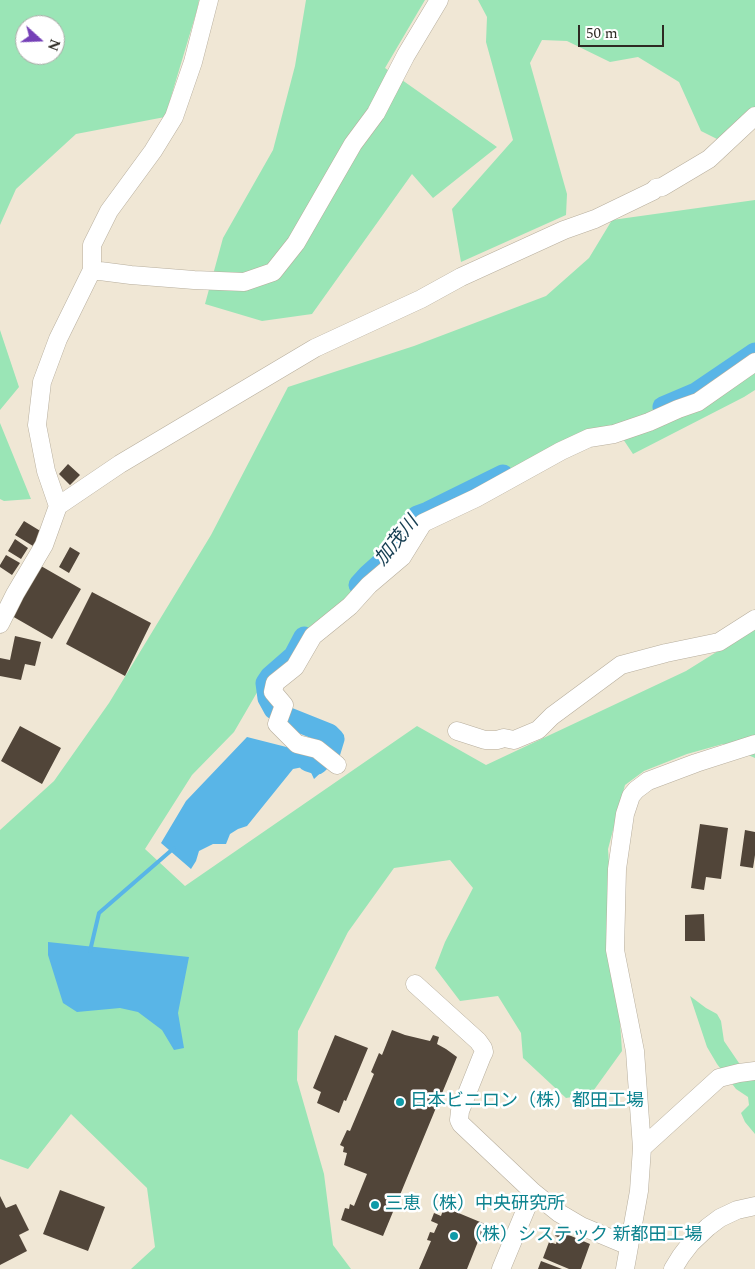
<!DOCTYPE html>
<meta charset="utf-8">
<style>
body{margin:0}
#map{position:relative;width:755px;height:1269px;overflow:hidden;background:#f0e7d5;font-family:Spectral,serif}
canvas{display:block}
.north{position:absolute;left:15px;top:15px;width:50px;height:50px;box-sizing:border-box;background:#fff;border:1px solid #abaaa7;border-radius:50%;rotate:110deg;font-size:14px;font-weight:700;line-height:20px;text-align:center;color:#2d2a23}
.north::after{content:'';display:block;margin:auto;width:18px;height:22px;background:#7540b7;clip-path:polygon(50% 0,100% 100%,50% 72%,0 100%)}
.scale{position:absolute;left:578px;top:25px;width:86px;height:22px;box-sizing:border-box;border:2px solid #2d2a23;border-top:0;padding-left:6px;font-size:15px;line-height:18px;white-space:nowrap;color:#2d2a23;-webkit-text-stroke:4px #fff;paint-order:stroke}
</style>
<div id="map">
<canvas width="755" height="1269"></canvas>
<div class="north">N</div>
<div class="scale">50 m</div>
</div>
<script>
const g = document.querySelector('canvas').getContext('2d');
g.lineJoin = 'round';
function fillPath(path, color) { g.fillStyle = color; g.fill(path, 'evenodd'); }
const toPath = rows => new Path2D(rows.map(r => 'M' + r).join(''));
function strokePath(path, color, width, dash) { g.strokeStyle = color; g.lineWidth = width; g.lineCap = dash ? 'butt' : 'round'; g.setLineDash(dash || []); g.stroke(path); }
function write(font, color, halo, rows, align = 'center') {
  g.font = font + ' Spectral,"Noto Sans JP",serif'; g.lineWidth = 5; g.setLineDash([]); g.textBaseline = 'middle'; g.strokeStyle = halo; g.fillStyle = color; for (const [text, x, y, turn = 0] of rows) {
    g.save(); g.translate(x, y); g.rotate((+turn || 0) * Math.PI / 180); g.textAlign = isNaN(turn) ? turn : align; if (halo) g.strokeText(text, 0, 0); g.fillText(text, 0, 0); g.restore();
  }
}
fillPath(toPath([
 [0,0,199,0,197,10,165,117,76,134,16,189,0,225],
 [25,25,55,25,55,55,25,55],
 [306,0,425,0,385,68,497,147,433,198,412,174,312,314,262,321,205,304,223,238,273,150,295,66],
 [478,0,755,0,755,111,719,140,701,131,679,82,638,57,610,62,567,41,542,40,530,63,567,194,566,215,461,262,452,209,513,140,486,42,487,17],
 [755,200,755,390,744,397,633,454,617,430,425,528,306,635,266,677,234,732,192,775,145,849,185,886,417,726,486,765,686,671,755,628,755,758,723,744,687,754,644,771,625,785,608,849,622,1051,591,1094,566,1098,523,1058,521,1033,498,996,460,1001,435,968,445,942,473,888,450,860,394,868,348,932,298,1031,297,1080,324,1174,333,1245,351,1269,131,1269,155,1247,147,1188,71,1114,28,1169,0,1159,0,830,54,781,109,703,211,535,288,387,414,346,546,296,589,258,612,220],
 [0,330,19,387,0,410],
 [0,423,31,499,4,501,0,499],
 [690,996,706,1008,717,1014,721,1021,724,1041,741,1066,755,1069,755,1134,745,1122,741,1113,749,1105,748,1097,736,1089,717,1064,707,1047]
]), '#9ae5b6');
fillPath(toPath([
 [247,737,314,754,329,765,314,779,308,766,293,769,247,826,238,829,230,834,226,844,213,844,199,851,196,861,191,869,161,843,186,801],
 [48,942,189,957,178,1013,184,1048,174,1050,162,1030,138,1012,120,1008,77,1012,63,1003,48,955]
]), '#59b5e7');
strokePath(toPath([
 [90,951,99,913,174,848]
]), '#59b5e7', 4);
strokePath(toPath([
 [663,407,696,393,755,353],
 [359,585,368,575,397,549,408,526,417,516,428,512,503,475],
 [304,637,294,656,270,677,266,683,268,698,274,709,284,716,329,734,334,739,330,752,317,764,308,761]
]), '#59b5e7', 21);
fillPath(toPath([
 [68,464,80,475,70,485,59,474],
 [24,521,42,532,33,546,15,535],
 [15,539,28,548,21,559,8,551],
 [70,547,80,553,69,573,59,567],
 [6,555,20,563,12,575,0,567,0,565],
 [41,566,81,589,52,639,12,616],
 [92,592,151,623,125,676,66,644],
 [15,636,41,642,35,666,25,664,21,680,0,676,0,658,10,660],
 [20,726,61,748,42,784,1,761],
 [700,824,728,828,721,879,706,877,704,890,691,888],
 [745,830,755,832,755,855,753,868,740,866],
 [704,914,705,941,685,941,685,915],
 [392,1030,405,1035,430,1041,433,1035,439,1037,437,1044,446,1049,457,1057,383,1236,341,1220,345,1208,349,1209,350,1204,354,1206,367,1174,344,1165,347,1153,343,1152,344,1147,340,1145,347,1130,350,1131,374,1074,371,1072,379,1053,382,1055],
 [335,1035,368,1048,346,1101,344,1100,339,1113,317,1103,321,1092,313,1088],
 [60,1190,105,1207,88,1251,43,1234],
 [0,1196,6,1208,16,1204,29,1230,19,1235,27,1251,0,1265],
 [444,1207,485,1224,467,1269,419,1269,431,1241,427,1240,430,1232,434,1233,438,1224,431,1221,434,1213,441,1216],
 [557,1230,590,1244,581,1269,569,1269,543,1258,549,1242,556,1244,558,1237,555,1236],
 [541,1261,562,1269,538,1269]
]), '#514539');
const minor = toPath([
 [92,270,92,245,109,211,153,151,174,117,193,62,209,0],
 [58,506,120,464,315,348,421,299,461,277,564,230,595,219,653,191,656,188,662,187,709,159,755,116],
 [0,624,15,594,44,545,58,506,46,471,37,425,42,382,58,339,92,270,131,275,194,280,244,282,273,272,296,243,353,144,376,113,406,55,439,0],
 [457,731,485,740,497,740,504,738,514,740,538,730,552,716,621,665,666,653,719,642,755,619],
 [337,765,317,749,297,744,277,724,284,705,273,692,275,683,295,667,313,636,350,606,369,585,402,557,423,523,476,498,561,451,589,438,614,434,649,422,678,409,698,402,755,362],
 [415,984,478,1041,483,1048,484,1052,482,1056,460,1111,459,1120,461,1124,533,1192,559,1213,581,1226,629,1246],
 [642,1148,719,1078,739,1073,755,1071],
 [501,1269,533,1192],
 [625,1269,639,1191,642,1148,635,1051,615,950,617,869,625,814,631,796,636,790,648,781,696,763,755,744],
 [673,1269,681,1256,691,1243,708,1227,720,1218,737,1210,755,1206]
]);
strokePath(minor, '#b7ae9d', 19);
strokePath(minor, '#fff', 18);
for (const [x, y, r, color] of [
 [400,1102,5,"#0f9aa8"],
 [375,1205,5,"#0f9aa8"],
 [454,1236,5,"#0f9aa8"]
]) { const dot = new Path2D(); dot.arc(x, y, r, 0, 2 * Math.PI); g.fillStyle = color; g.fill(dot); strokePath(dot, '#fff', 2); }
write('18px', '#0d838f', '#fff', [
 ["日本ビニロン（株）都田工場",410,1102],
 ["三恵（株）中央研究所",385,1205],
 ["（株）システック 新都田工場",464,1236]
], 'left');
write('italic 19px', '#153d51', '#fff', [
 ["加茂川",398,542,-51]
]);
</script>
